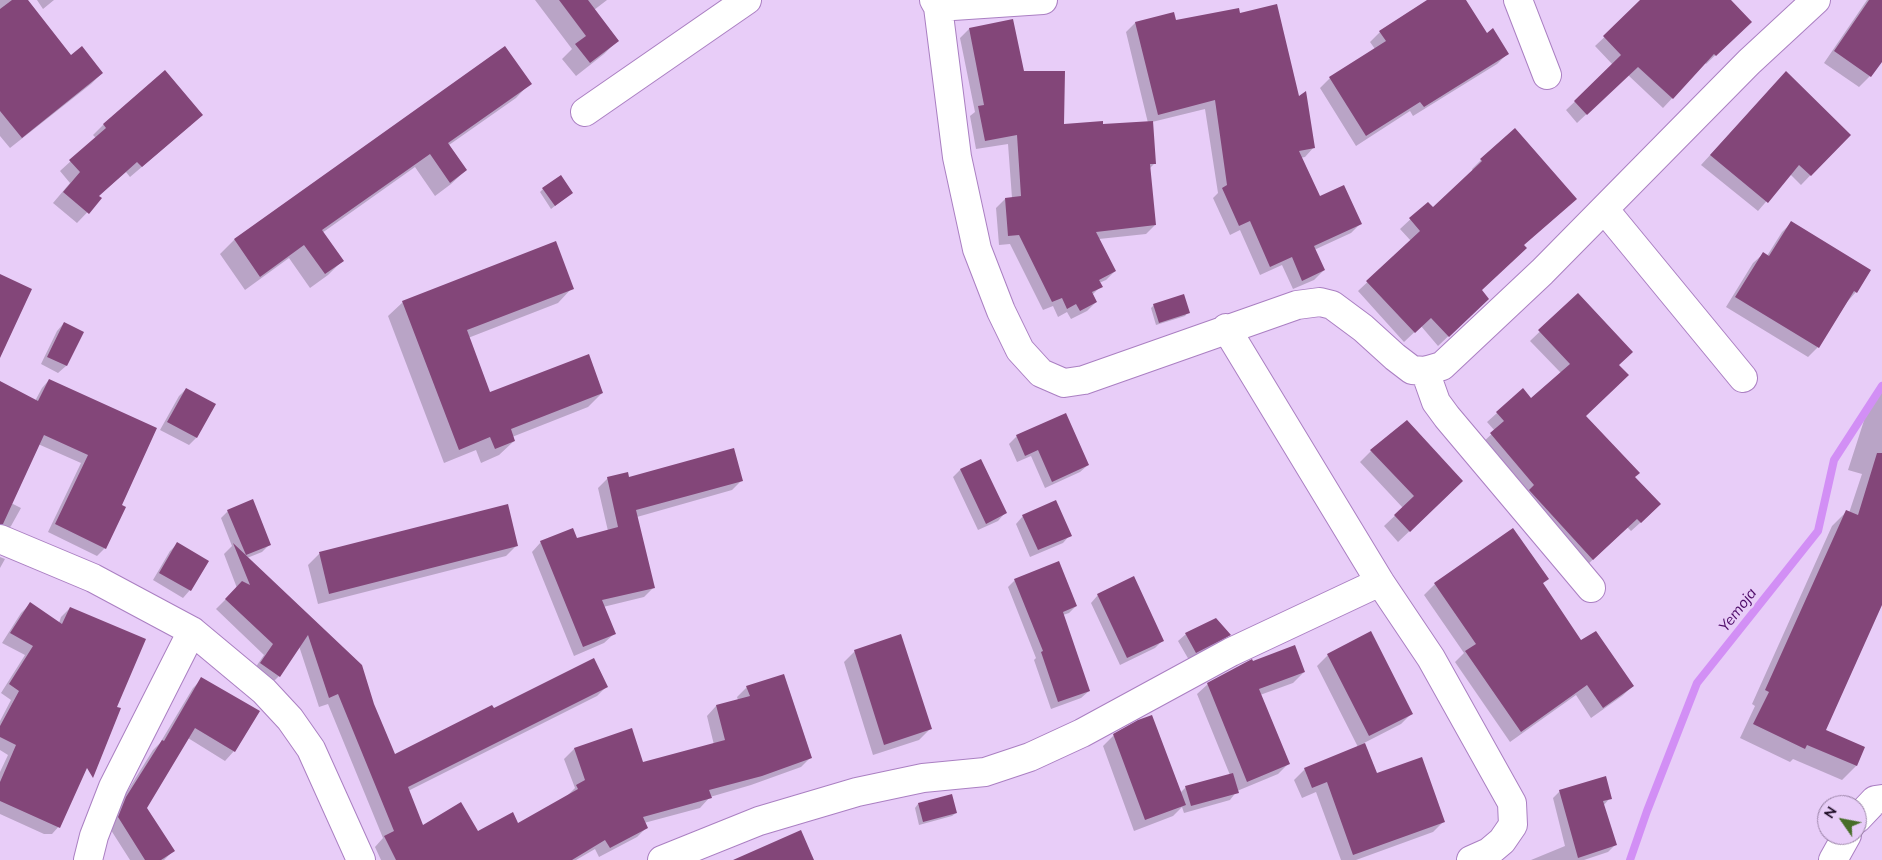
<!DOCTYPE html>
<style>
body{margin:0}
#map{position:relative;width:1882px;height:860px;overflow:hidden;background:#e8cdf8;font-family:Mulish,sans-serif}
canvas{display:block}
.north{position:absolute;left:1817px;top:795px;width:50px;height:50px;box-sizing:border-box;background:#e8cdf8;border:1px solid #967fa3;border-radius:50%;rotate:303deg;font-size:14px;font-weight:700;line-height:20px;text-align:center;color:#1b0a23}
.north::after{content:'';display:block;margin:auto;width:18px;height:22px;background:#476d28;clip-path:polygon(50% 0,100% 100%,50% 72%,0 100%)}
</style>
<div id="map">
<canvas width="1882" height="860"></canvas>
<div class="north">N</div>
</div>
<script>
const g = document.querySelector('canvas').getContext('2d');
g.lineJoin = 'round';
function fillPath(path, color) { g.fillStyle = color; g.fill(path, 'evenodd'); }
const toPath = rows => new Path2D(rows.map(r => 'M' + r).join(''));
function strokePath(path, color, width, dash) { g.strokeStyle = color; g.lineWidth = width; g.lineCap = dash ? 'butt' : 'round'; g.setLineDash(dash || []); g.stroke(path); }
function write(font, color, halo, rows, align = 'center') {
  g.font = font + ' Mulish,sans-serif'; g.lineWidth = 5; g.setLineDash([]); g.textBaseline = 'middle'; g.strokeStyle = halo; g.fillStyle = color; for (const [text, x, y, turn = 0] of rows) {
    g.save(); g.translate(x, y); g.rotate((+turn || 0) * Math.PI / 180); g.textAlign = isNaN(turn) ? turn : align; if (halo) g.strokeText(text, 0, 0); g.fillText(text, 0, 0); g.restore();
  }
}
fillPath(toPath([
 [0,0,16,0,69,67,102,73,91,84,10,148,0,136],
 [37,0,54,0,43,9],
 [535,0,607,0,594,10,618,40,604,54,576,76,562,59,572,49],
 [1429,0,1465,0,1486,34,1507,54,1497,64,1413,116,1410,111,1356,146,1320,88,1330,78,1375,49,1370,42,1380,32],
 [1644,0,1730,0,1741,31,1706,64,1705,63,1663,108,1628,75,1577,123,1566,110,1613,65,1595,46],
 [1867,0,1882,0,1882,59,1870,76,1859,87,1824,63],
 [1239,15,1298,98,1314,147,1305,157,1300,158,1320,198,1360,224,1351,233,1314,250,1324,270,1314,280,1293,289,1282,265,1260,275,1240,230,1230,235,1213,198,1218,193,1205,109,1152,122,1154,164,1149,169,1155,225,1146,234,1099,239,1115,271,1106,280,1099,283,1101,286,1092,295,1096,302,1087,311,1071,319,1067,312,1058,317,1053,306,1043,310,1010,244,999,245,996,208,1005,199,1012,198,1008,144,976,149,970,116,975,112,960,38,969,29,1012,21,1023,72,1062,126,1102,126,1148,123,1126,32,1135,23,1175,21],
 [505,48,530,83,516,98,449,145,466,170,451,184,435,196,415,167,322,233,342,261,328,275,310,288,289,258,245,290,220,254,234,240],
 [165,72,191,125,130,177,126,172,98,196,100,199,77,223,53,203,70,183,60,171,96,138,93,135,103,125],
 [1777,82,1849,135,1801,185,1790,174,1758,211,1701,165],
 [1515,130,1523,245,1480,291,1478,308,1438,346,1421,326,1404,342,1358,291,1411,241,1400,229,1428,203,1432,209,1473,171,1472,169,1481,160],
 [543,189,568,196,551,209,540,192],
 [1792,222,1856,292,1847,302,1818,347,1808,357,1726,307,1753,263,1763,254,1767,256,1782,232],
 [572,288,558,303,468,338,489,394,602,393,588,407,512,437,514,441,499,455,481,463,476,450,444,463,388,316,403,302],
 [1578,295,1618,366,1584,416,1633,477,1650,514,1631,531,1627,527,1583,569,1481,444,1495,431,1487,422,1497,413,1523,390,1531,399,1561,373,1530,341],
 [1154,305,1188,312,1185,316,1156,325,1151,308],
 [64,323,82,332,66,366,58,373,41,364,57,331],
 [49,380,120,506,105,548,97,556,48,532,81,463,38,444,11,503,21,508,11,526,3,534,0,533,0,383,35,401,42,388],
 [186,389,196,438,189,445,160,430,179,396],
 [1882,390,1882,602,1824,731,1864,747,1856,766,1842,780,1793,759,1790,762,1740,738,1755,706,1752,704,1832,526,1846,512,1849,513,1862,474,1848,470,1870,402],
 [1017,436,1088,465,1080,472,1045,488,1031,456,1017,462,1009,444],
 [1371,451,1451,492,1398,542,1384,526,1403,508,1360,462],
 [981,460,1005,513,998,521,978,530,953,477,960,470],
 [608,478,741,481,732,490,637,517,654,587,644,597,603,607,614,634,604,643,574,656,532,552,541,542,576,540,608,531,598,488],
 [228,511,270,544,262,552,247,558,373,704,394,756,494,710,607,686,597,696,408,791,422,826,478,833,518,825,567,796,575,788,564,759,574,749,631,729,643,764,714,745,707,716,716,706,738,700,737,697,747,687,811,757,801,767,751,785,710,797,700,808,644,823,647,827,637,837,599,857,595,849,576,860,381,860,375,847,383,838,328,704,319,707,299,646,279,676,269,686,251,674,264,655,216,609,237,588,224,554,232,546,221,518],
 [1023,516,1070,535,1063,543,1030,557,1016,524],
 [1513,530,1548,578,1542,584,1581,642,1633,686,1622,696,1591,718,1576,695,1510,742,1455,662,1464,653,1424,595,1435,584],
 [177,544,207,562,190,590,183,598,153,580,170,551],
 [517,545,506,556,318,604,308,565,319,554],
 [0,557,5,559,0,568],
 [1015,580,1076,606,1069,613,1063,615,1089,691,1081,698,1051,709,1034,660,1036,658,1008,587],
 [1098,595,1163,640,1155,648,1120,665,1091,603],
 [30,604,59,623,61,617,70,608,115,707,89,770,88,763,61,824,52,834,44,834,0,814,0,772,8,755,0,750,0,721,11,700,1,693,25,655,2,643,21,613],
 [1186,634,1229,635,1222,642,1189,660,1178,641],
 [855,651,930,729,919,740,873,755,844,662],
 [1328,655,1412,713,1401,724,1364,743,1377,775,1443,822,1433,832,1356,860,1341,860,1316,792,1302,798,1294,780,1305,769,1358,747,1317,666],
 [1304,672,1293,683,1260,695,1288,764,1278,774,1237,791,1230,800,1184,813,1182,807,1173,816,1134,831,1103,746,1114,735,1180,793,1186,787,1230,775,1197,694,1208,684],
 [202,679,234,751,225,761,188,738,146,808,173,851,164,860,130,860,109,827,117,808,153,750,160,743,193,688],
 [1560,791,1610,798,1603,806,1615,845,1608,852,1584,860,1531,860,1565,846,1553,798],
 [918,804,956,813,952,816,919,825,915,808]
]), '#0003');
strokePath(toPath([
 [1630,860,1647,811,1697,683,1818,531,1834,460,1882,386]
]), '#d28ff5', 8);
fillPath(toPath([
 [12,0,28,0,71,55,82,46,103,73,22,138,0,111,0,9],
 [559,0,588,0,619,41,590,63,575,44,586,36],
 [1427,0,1466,0,1487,33,1493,28,1509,54,1424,107,1420,102,1366,136,1329,77,1386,41,1379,31],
 [1640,0,1731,0,1752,22,1716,56,1714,54,1673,99,1638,67,1587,115,1574,101,1621,55,1603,36],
 [1869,0,1882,0,1882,62,1871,77,1834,51],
 [1277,4,1299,96,1306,91,1315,148,1299,151,1320,196,1344,185,1362,224,1314,246,1325,270,1302,281,1292,257,1270,267,1250,221,1239,226,1222,188,1227,185,1215,100,1158,115,1135,22,1174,12,1176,20,1239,8,1240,13],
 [1013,19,1024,71,1065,71,1064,124,1103,121,1103,124,1153,121,1156,164,1150,164,1156,225,1096,232,1116,271,1099,280,1103,287,1092,292,1097,302,1080,311,1076,304,1067,309,1062,298,1052,302,1019,235,1008,236,1005,198,1021,196,1017,135,985,141,978,106,984,105,969,28],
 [505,46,532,84,448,143,467,170,450,183,430,154,322,230,344,261,325,274,304,245,260,277,234,239],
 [165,70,203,115,142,167,137,162,99,196,102,198,89,214,63,192,80,172,69,160,106,128,103,124],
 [1786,71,1851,135,1811,176,1799,165,1768,203,1710,155],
 [1515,128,1577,199,1524,245,1527,248,1482,290,1489,299,1449,337,1431,318,1415,333,1366,281,1420,231,1409,218,1428,202,1433,207,1482,161,1480,159],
 [561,175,573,193,555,206,542,188],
 [1791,221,1871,270,1857,293,1854,291,1819,348,1735,297,1763,252,1769,256],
 [556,241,574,289,467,330,490,392,589,354,603,393,511,429,515,441,495,449,490,437,459,450,402,301],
 [0,274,32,289,0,358],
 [1578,293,1633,352,1619,365,1629,375,1586,416,1640,473,1635,477,1661,504,1641,523,1637,519,1593,560,1529,490,1534,485,1490,433,1504,421,1496,412,1523,388,1531,398,1570,364,1538,330],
 [1184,294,1190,313,1159,323,1153,304],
 [64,322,84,332,67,366,47,357],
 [49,379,157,428,122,505,126,507,106,549,55,524,88,455,44,435,3,524,0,524,0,381,38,401],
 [186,388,216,404,197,438,167,422],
 [1066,413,1089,465,1052,482,1038,450,1025,456,1016,435],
 [1407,420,1463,481,1410,532,1394,515,1414,496,1370,450],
 [734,448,743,481,636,510,655,588,602,600,616,634,583,647,540,541,573,528,577,538,618,527,607,477,628,472,629,477],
 [1877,453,1882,453,1882,605,1826,730,1865,747,1857,766,1807,745,1805,749,1753,724,1769,692,1765,690,1846,510,1858,515],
 [981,459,1007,513,986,524,960,469],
 [253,499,271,545,246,555,227,510],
 [1056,500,1072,536,1038,550,1022,515],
 [508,504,518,546,329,594,319,552],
 [1513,528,1549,579,1543,583,1581,640,1596,631,1634,686,1603,708,1587,685,1521,732,1465,651,1476,644,1434,583],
 [177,542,209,561,191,591,159,573],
 [233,543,362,665,374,704,395,754,492,705,494,708,594,658,608,687,408,787,423,825,461,802,478,831,513,812,518,823,578,789,576,785,585,780,574,748,632,728,643,762,725,740,716,705,750,696,746,686,784,674,812,758,762,776,709,790,712,798,643,817,648,828,610,848,605,840,572,860,396,860,384,836,394,831,338,694,329,698,308,635,280,677,260,663,273,644,225,599,242,581,250,585],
 [1059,561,1077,606,1063,612,1090,691,1058,702,1041,652,1043,651,1014,579],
 [1134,576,1164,641,1127,658,1097,594],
 [30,602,62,624,70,607,146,639,117,707,121,708,93,778,87,768,60,828,0,801,0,782,16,745,0,737,0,726,19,691,9,684,33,646,10,633],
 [1216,618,1231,635,1196,653,1185,633],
 [1371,631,1413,714,1369,736,1327,654],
 [901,634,932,729,884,745,854,650],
 [1295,645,1305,672,1259,689,1290,764,1247,782,1207,683,1252,659,1253,661],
 [201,677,260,711,235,752,195,728,147,808,175,851,161,860,145,860,118,817,126,797,162,740,164,741],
 [1152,715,1186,805,1145,820,1113,734,1138,720],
 [1365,743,1377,773,1422,757,1445,822,1353,855,1327,782,1312,788,1304,768],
 [1233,773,1239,793,1191,806,1185,786],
 [1606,776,1612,799,1603,801,1617,845,1578,858,1559,790],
 [952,794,957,813,923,822,918,803],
 [801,830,814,860,733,860]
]), '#834679');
const minor = toPath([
 [934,0,938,7,957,157,977,249,1001,311,1020,350,1041,373,1064,383,1084,380,1297,305,1320,302,1332,305,1363,328,1395,357,1412,370,1425,371,1442,366,1542,272,1749,62,1816,0],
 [1518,0,1547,75],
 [938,7,1043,0],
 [585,112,747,0],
 [1604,209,1743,378],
 [1226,328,1380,582,1431,658,1512,803,1513,825,1502,841,1489,852,1471,860],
 [1425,371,1436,402,1447,417,1591,588],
 [0,539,93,578,192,631,264,691,290,719,311,749,361,860],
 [1857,819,1875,800,1882,799],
 [88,860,94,836,113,787,192,631],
 [662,860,759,821,857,792,923,778,985,772,1030,757,1082,733,1231,652,1380,582],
 [1833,860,1847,835]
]);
strokePath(minor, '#aa7fc2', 30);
strokePath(minor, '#fff', 28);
write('italic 15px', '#4e0b68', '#e8cdf8', [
 ["Yemoja",1738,610,-52]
]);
</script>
